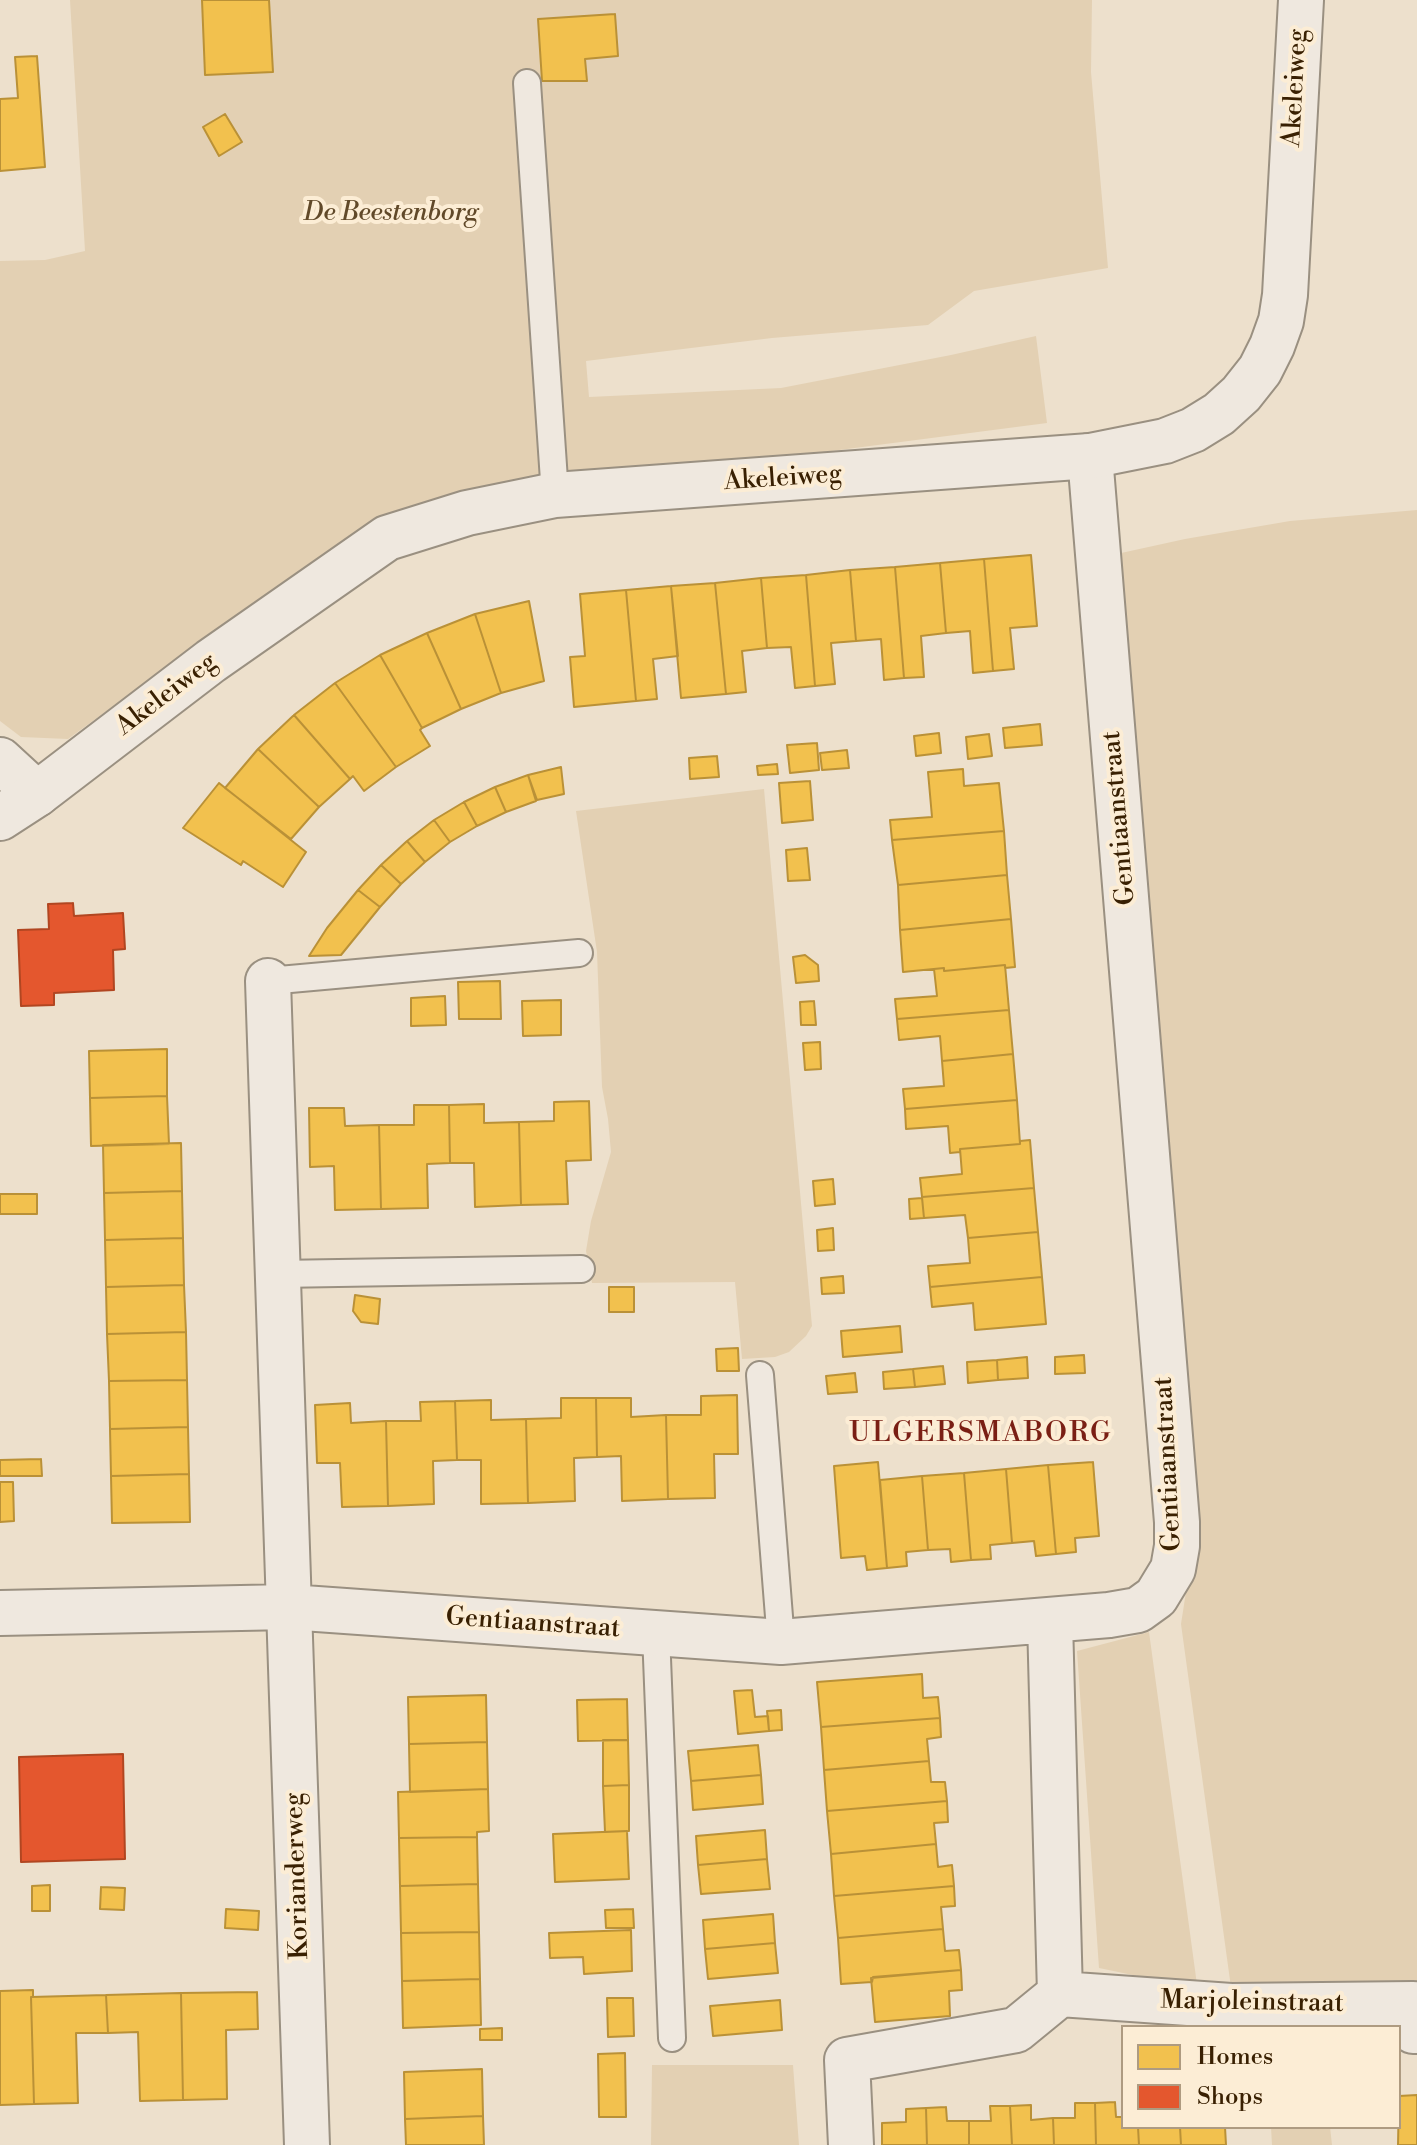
<!DOCTYPE html>
<style>
body{margin:0}
#map{position:relative;width:1417px;height:2145px;overflow:hidden;background:#ede0cc;font-family:"Libre Bodoni",serif}
canvas{display:block}
.legend{position:absolute;left:1121px;top:2025px;width:280px;height:104px;box-sizing:border-box;background:#fcedd5;border:2px solid #ae9b81;margin:0;padding:10px 14px;list-style:none;font-size:24px;color:#392002}
.legend li{display:flex;align-items:center;gap:16px;height:40px}
.legend b{width:40px;border:2px solid #ae9b81}
</style>
<div id="map">
<canvas width="1417" height="2145"></canvas>
<ul class="legend">
<li><b style="height:22px;background:#f2c14e"></b>Homes</li>
<li><b style="height:22px;background:#e4572e"></b>Shops</li>
</ul>
</div>
<script>
const g = document.querySelector('canvas').getContext('2d');
g.lineJoin = 'round';
function fillPath(path, color) { g.fillStyle = color; g.fill(path, 'evenodd'); }
const toPath = rows => new Path2D(rows.map(r => 'M' + r).join(''));
function strokePath(path, color, width, dash) { g.strokeStyle = color; g.lineWidth = width; g.lineCap = dash ? 'butt' : 'round'; g.setLineDash(dash || []); g.stroke(path); }
function write(font, color, halo, rows, align = 'center') {
  g.font = font + ' "Libre Bodoni",serif'; g.lineWidth = 8; g.setLineDash([]); g.textBaseline = 'middle'; g.strokeStyle = halo; g.fillStyle = color; for (const [text, x, y, turn = 0] of rows) {
    g.save(); g.translate(x, y); g.rotate((+turn || 0) * Math.PI / 180); g.textAlign = isNaN(turn) ? turn : align; if (halo) g.strokeText(text, 0, 0); g.fillText(text, 0, 0); g.restore();
  }
}
fillPath(toPath([
 [70,0,1092,0,1091,72,1108,268,974,291,928,325,772,338,586,361,589,397,781,388,951,355,1036,336,1047,423,562,486,386,539,170,665,68,739,21,737,0,721,0,261,45,260,85,251],
 [1417,510,1417,1994,1233,2002,1181,1624,1192,1553,1112,555,1185,539,1290,521],
 [764,789,812,1326,806,1336,789,1352,775,1357,742,1359,735,1282,592,1283,586,1251,591,1221,611,1152,608,1119,602,1087,597,952,576,811],
 [1149,1632,1198,1992,1157,1980,1099,1968,1077,1651],
 [652,2065,793,2065,799,2145,651,2145],
 [1271,2127,1330,2127,1332,2145,1272,2145]
]), '#e3d0b3');
const homes = toPath([
 [202,0,269,0,273,72,205,75,202,0],
 [615,14,618,56,585,59,587,81,542,81,538,19,615,14],
 [37,56,45,167,0,171,0,99,18,98,15,57,37,56],
 [225,114,242,142,219,156,203,127,225,114],
 [1031,555,1037,626,1010,628,1014,669,993,671,984,559,1031,555],
 [984,559,993,671,973,673,970,631,946,633,940,563,984,559],
 [940,563,946,633,921,636,924,677,904,678,895,567,940,563],
 [895,567,904,678,884,680,881,639,856,641,850,570,895,567],
 [850,570,856,641,831,643,835,684,815,686,806,575,850,570],
 [806,575,815,686,795,688,791,647,767,648,761,578,806,575],
 [761,578,767,648,742,651,746,692,726,694,715,583,761,578],
 [715,583,726,694,681,698,671,586,715,583],
 [671,586,678,656,653,659,657,699,636,701,626,590,671,586],
 [626,590,636,701,574,707,570,657,585,656,580,594,626,590],
 [529,601,544,681,501,693,475,614,529,601],
 [475,614,501,693,461,709,427,633,475,614],
 [427,633,461,709,422,728,380,655,427,633],
 [380,655,422,728,420,730,430,746,396,767,335,683,380,655],
 [335,683,396,767,364,791,353,776,350,779,294,715,335,683],
 [294,715,350,779,319,807,258,749,294,715],
 [1040,724,1042,745,1005,748,1003,728,1040,724],
 [939,733,941,753,916,756,914,736,939,733],
 [989,734,992,756,968,759,966,737,989,734],
 [817,743,819,770,790,773,787,745,817,743],
 [258,749,319,807,291,839,225,788,258,749],
 [847,750,849,768,822,770,820,753,847,750],
 [717,756,719,777,690,779,689,758,717,756],
 [777,764,778,774,758,775,757,766,777,764],
 [561,767,564,794,537,800,528,775,561,767],
 [963,769,964,786,999,783,1004,831,892,840,890,820,932,817,928,772,963,769],
 [528,775,536,801,506,812,495,787,528,775],
 [810,781,813,820,782,823,779,783,810,781],
 [219,783,306,852,283,887,243,861,241,865,183,828,219,783],
 [495,787,506,812,477,826,464,802,495,787],
 [464,802,477,826,450,842,434,820,464,802],
 [434,820,450,842,425,862,407,841,434,820],
 [1004,831,1007,875,898,885,892,840,1004,831],
 [407,841,425,862,401,884,381,865,407,841],
 [807,848,810,880,788,881,786,850,807,848],
 [381,865,401,884,380,907,358,890,381,865],
 [1007,875,1011,919,900,930,898,885,1007,875],
 [358,890,380,907,341,955,309,956,327,928,358,890],
 [1011,919,1015,967,1005,968,1005,965,944,971,944,968,903,972,900,930,1011,919],
 [805,955,818,965,819,981,796,983,793,957,805,955],
 [1005,965,1009,1010,897,1019,895,999,937,996,934,969,944,968,944,971,1005,965],
 [500,981,501,1019,459,1019,458,982,500,981],
 [445,996,446,1025,411,1026,411,998,445,996],
 [561,1000,561,1035,523,1036,522,1001,561,1000],
 [814,1001,816,1025,801,1025,800,1002,814,1001],
 [1009,1010,1013,1054,942,1061,940,1036,899,1040,897,1019,1009,1010],
 [820,1042,821,1069,805,1070,803,1043,820,1042],
 [167,1049,167,1096,90,1098,89,1051,167,1049],
 [1013,1054,1017,1100,905,1109,903,1089,944,1086,942,1061,1013,1054],
 [167,1096,169,1144,91,1146,90,1098,167,1096],
 [1017,1100,1020,1144,960,1149,960,1152,950,1153,948,1126,906,1129,905,1109,1017,1100],
 [589,1101,591,1160,566,1161,568,1204,521,1205,519,1122,554,1121,554,1102,589,1101],
 [484,1104,484,1123,519,1122,521,1205,475,1207,474,1163,450,1163,449,1105,484,1104],
 [414,1105,449,1105,450,1163,427,1164,428,1208,381,1209,379,1125,414,1125,414,1105],
 [309,1108,344,1108,345,1126,379,1125,381,1209,335,1210,334,1166,310,1167,309,1108],
 [1030,1140,1034,1188,922,1197,920,1178,962,1174,960,1149,1020,1144,1020,1141,1030,1140],
 [181,1143,182,1191,104,1193,103,1145,181,1143],
 [833,1179,835,1204,815,1206,813,1181,833,1179],
 [1034,1188,1038,1232,968,1238,965,1215,924,1218,922,1197,1034,1188],
 [182,1191,183,1238,105,1240,104,1193,182,1191],
 [0,1194,37,1194,37,1214,0,1214,0,1194],
 [922,1198,924,1218,910,1219,909,1199,922,1198],
 [833,1228,834,1250,818,1251,817,1230,833,1228],
 [1038,1232,1042,1277,930,1287,928,1266,970,1263,968,1238,1038,1232],
 [183,1238,184,1285,106,1287,105,1240,183,1238],
 [843,1276,844,1293,822,1294,821,1278,843,1276],
 [1042,1277,1046,1324,975,1330,973,1303,932,1307,930,1287,1042,1277],
 [184,1285,186,1332,107,1334,106,1287,184,1285],
 [609,1287,634,1287,634,1312,609,1312,609,1287],
 [355,1295,380,1299,378,1324,361,1322,353,1311,355,1295],
 [900,1326,902,1352,843,1357,841,1331,900,1326],
 [186,1332,187,1380,109,1381,107,1334,186,1332],
 [738,1348,739,1371,717,1371,716,1349,738,1348],
 [1084,1355,1085,1373,1055,1374,1055,1357,1084,1355],
 [1027,1357,1028,1378,998,1380,997,1360,1027,1357],
 [997,1360,998,1380,968,1383,967,1362,997,1360],
 [943,1366,945,1384,915,1387,913,1369,943,1366],
 [913,1369,915,1387,884,1389,883,1372,913,1369],
 [855,1373,857,1392,828,1394,826,1376,855,1373],
 [187,1380,188,1427,110,1429,109,1381,187,1380],
 [737,1395,738,1454,714,1454,715,1498,668,1499,666,1415,701,1415,701,1396,737,1395],
 [561,1398,596,1398,597,1457,574,1458,575,1501,528,1503,526,1419,561,1418,561,1398],
 [596,1398,631,1398,631,1417,666,1415,668,1499,622,1501,621,1456,597,1457,596,1398],
 [491,1400,491,1420,526,1419,528,1503,481,1504,481,1460,457,1460,455,1401,491,1400],
 [455,1401,457,1460,433,1461,434,1504,388,1506,386,1421,421,1421,420,1402,455,1401],
 [350,1403,351,1423,386,1421,388,1506,342,1507,340,1463,317,1463,315,1405,350,1403],
 [188,1427,189,1474,111,1476,110,1429,188,1427],
 [41,1459,42,1476,0,1476,0,1460,41,1459],
 [878,1462,887,1568,867,1570,865,1556,841,1558,834,1466,878,1462],
 [1093,1462,1099,1536,1075,1538,1076,1552,1056,1554,1048,1465,1093,1462],
 [1048,1465,1056,1554,1036,1556,1034,1541,1012,1543,1006,1469,1048,1465],
 [1006,1469,1012,1543,990,1545,991,1559,971,1560,964,1473,1006,1469],
 [964,1473,971,1560,951,1562,950,1549,928,1550,922,1476,964,1473],
 [189,1474,190,1522,112,1523,111,1476,189,1474],
 [922,1476,928,1550,906,1552,907,1566,887,1568,880,1480,922,1476],
 [0,1482,13,1482,14,1521,0,1522,0,1482],
 [922,1674,923,1698,938,1697,940,1718,821,1727,817,1682,922,1674],
 [752,1690,755,1717,768,1716,769,1731,738,1734,734,1691,752,1690],
 [486,1695,487,1742,409,1744,408,1697,486,1695],
 [627,1699,628,1740,578,1741,577,1700,627,1699],
 [781,1710,782,1730,769,1731,767,1711,781,1710],
 [940,1718,941,1737,927,1739,929,1761,824,1770,821,1727,940,1718],
 [603,1740,628,1740,629,1785,603,1786,603,1740],
 [487,1742,488,1789,410,1792,409,1744,487,1742],
 [758,1745,761,1775,691,1781,688,1751,758,1745],
 [929,1761,931,1782,945,1782,947,1801,827,1811,824,1770,929,1761],
 [761,1775,763,1804,693,1810,691,1781,761,1775],
 [629,1785,629,1831,605,1832,603,1786,629,1785],
 [488,1789,489,1831,477,1832,477,1837,399,1838,398,1792,488,1789],
 [947,1801,948,1822,934,1823,936,1844,831,1854,827,1811,947,1801],
 [765,1830,767,1859,698,1865,696,1836,765,1830],
 [627,1831,629,1879,555,1882,553,1834,627,1831],
 [477,1837,478,1884,400,1886,399,1838,477,1837],
 [936,1844,938,1867,952,1865,954,1886,834,1896,831,1854,936,1844],
 [767,1859,770,1889,701,1894,698,1865,767,1859],
 [478,1884,479,1932,401,1933,400,1886,478,1884],
 [50,1885,50,1911,32,1911,32,1886,50,1885],
 [954,1886,955,1906,941,1907,943,1929,838,1938,834,1896,954,1886],
 [101,1887,125,1888,124,1910,100,1909,101,1887],
 [226,1909,259,1911,258,1930,225,1928,226,1909],
 [633,1909,634,1928,606,1928,605,1910,633,1909],
 [773,1914,775,1943,705,1949,703,1920,773,1914],
 [943,1929,945,1951,959,1950,961,1970,873,1977,872,1982,841,1984,838,1938,943,1929],
 [631,1930,632,1971,584,1974,583,1957,550,1958,549,1933,631,1930],
 [479,1932,480,1979,402,1981,401,1933,479,1932],
 [775,1943,778,1973,708,1979,705,1949,775,1943],
 [961,1970,962,1990,949,1991,950,2016,875,2022,871,1978,961,1970],
 [480,1979,481,2025,403,2028,402,1981,480,1979],
 [33,1990,33,1997,31,1997,34,2104,0,2105,0,1991,33,1990],
 [257,1992,258,2029,226,2030,227,2099,183,2100,181,1993,257,1992],
 [181,1993,183,2100,140,2101,138,2032,108,2033,106,1995,181,1993],
 [106,1995,108,2033,76,2033,78,2103,34,2104,31,1997,106,1995],
 [607,1998,633,1998,634,2036,608,2037,607,1998],
 [780,2000,782,2030,713,2036,710,2006,780,2000],
 [502,2028,502,2040,480,2040,480,2029,502,2028],
 [625,2053,626,2117,599,2117,598,2054,625,2053],
 [482,2069,483,2116,405,2119,404,2072,482,2069],
 [1417,2095,1417,2145,1398,2145,1399,2096,1417,2095],
 [1115,2102,1116,2117,1123,2117,1123,2127,1138,2127,1139,2145,1096,2145,1095,2103,1115,2102],
 [1075,2103,1095,2103,1096,2145,1054,2145,1053,2118,1075,2118,1075,2103],
 [1031,2105,1031,2120,1053,2118,1054,2145,1012,2145,1010,2106,1031,2105],
 [990,2106,1010,2106,1012,2145,969,2145,969,2121,991,2121,990,2106],
 [946,2107,947,2121,969,2121,969,2145,927,2145,926,2108,946,2107],
 [926,2108,927,2145,882,2145,882,2123,906,2122,906,2109,926,2108],
 [483,2116,484,2145,406,2145,405,2119,483,2116],
 [1138,2127,1180,2127,1181,2145,1139,2145,1138,2127],
 [1180,2127,1225,2127,1226,2145,1181,2145,1180,2127]
]);
fillPath(homes, '#f2c14e');
strokePath(homes, '#ba9137', 2);
const shops = toPath([
 [73,903,74,916,123,913,125,949,113,950,114,990,54,993,54,1005,21,1006,18,930,49,929,48,904,73,903],
 [123,1754,125,1859,21,1862,19,1757,123,1754]
]);
fillPath(shops, '#e4572e');
strokePath(shops, '#b14621', 2);
const service = toPath([
 [527,83,555,495],
 [268,981,579,953],
 [278,1274,581,1269],
 [760,1375,781,1642],
 [656,1633,672,2038]
]);
const minor = toPath([
 [0,760,37,794],
 [268,981,307,2145],
 [0,1613,289,1607,781,1642,1109,1615,1138,1610,1156,1597,1173,1569,1177,1546,1177,1522,1090,456],
 [1050,1621,1060,1994],
 [851,2145,847,2060,1016,2030,1060,1994,1231,2006,1413,2004,1413,2031,1417,2031]
]);
const tertiary = toPath([
 [0,818,37,794,211,661,387,538,467,513,555,495,1090,456,1165,441,1193,430,1219,414,1241,394,1260,370,1272,346,1281,321,1285,295,1301,0]
]);
strokePath(service, '#9a9081', 30);
strokePath(minor, '#9a9081', 48);
strokePath(tertiary, '#9a9081', 48);
strokePath(service, '#efe8df', 26);
strokePath(minor, '#efe8df', 44);
strokePath(tertiary, '#efe8df', 44);
write('26px', '#392002', '#fcedd5', [
 ["Akeleiweg",1296,88,-87],
 ["Akeleiweg",783,479,-4],
 ["Akeleiweg",167,695,-37],
 ["Gentiaanstraat",1120,818,-95],
 ["Gentiaanstraat",1169,1464,-93],
 ["Gentiaanstraat",533,1624,4],
 ["Korianderweg",298,1876,-92],
 ["Marjoleinstraat",1252,2003,1]
]);
write('italic 26px', '#614929', '#fcedd5', [
 ["De Beestenborg",391,214]
]);
g.letterSpacing = '2px';
write('28px', '#7a1f14', '#fcedd5', [
 ["ULGERSMABORG",981,1434]
]);
g.letterSpacing = '0px';
</script>
